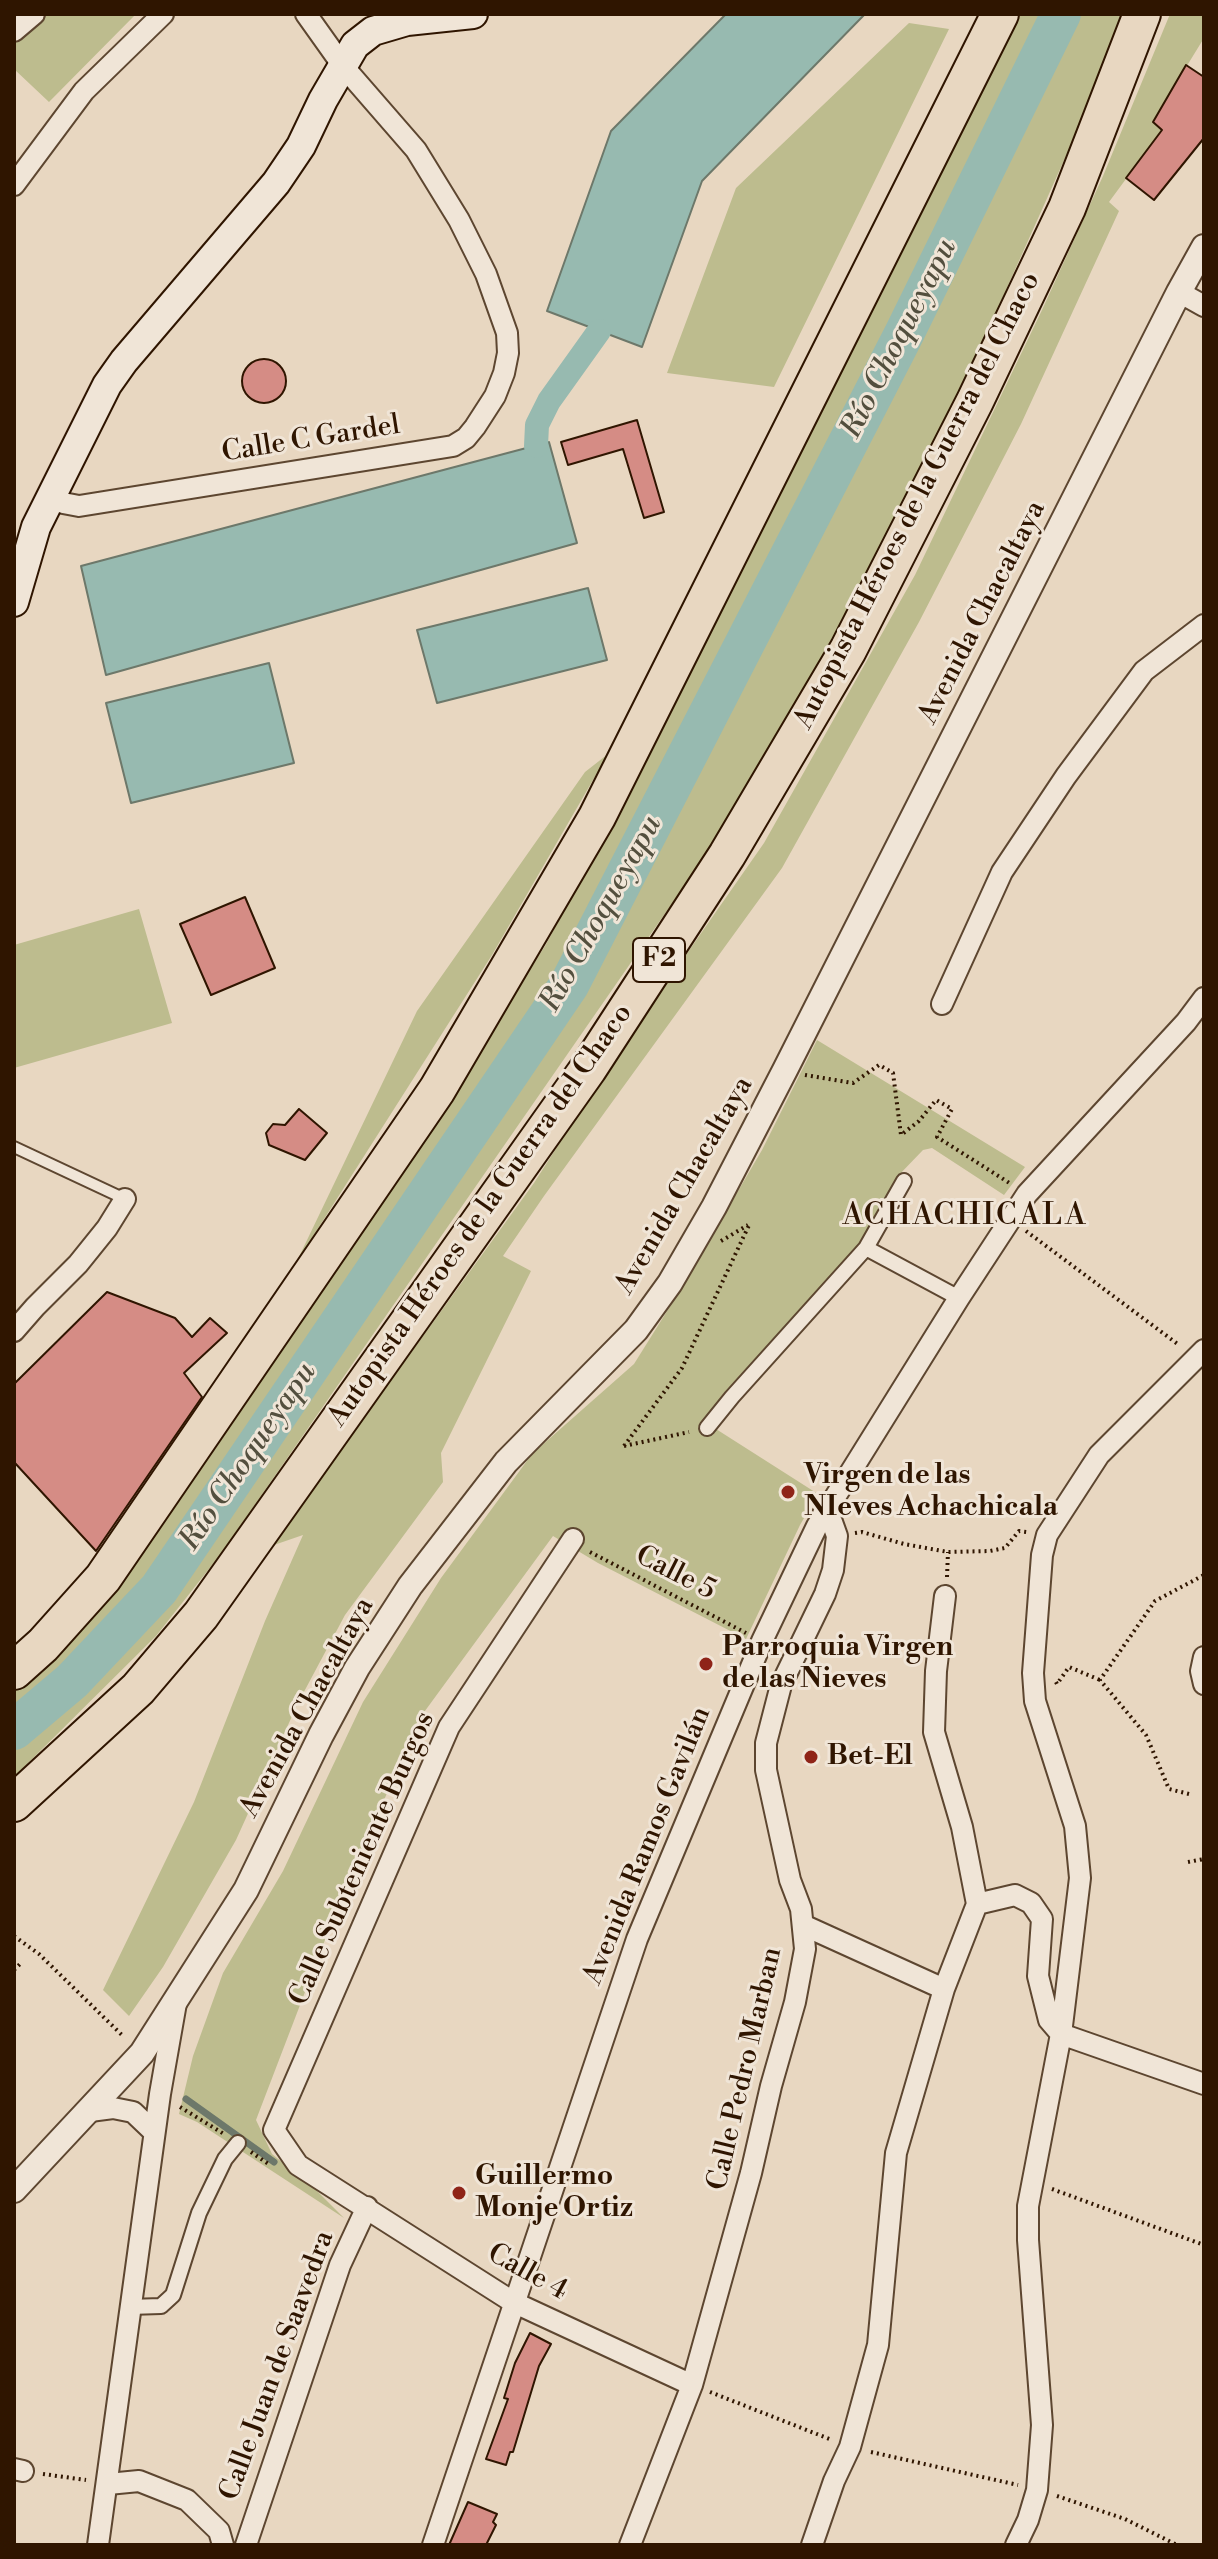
<!DOCTYPE html>
<meta charset="utf-8">
<style>
body{margin:0}
#map{position:relative;width:1218px;height:2559px;overflow:hidden;background:#e8d7c1;font-family:"Libre Bodoni",serif}
canvas{display:block}
.frame{position:absolute;inset:0;border:16px solid #2f1500;pointer-events:none}
</style>
<div id="map">
<canvas width="1218" height="2559"></canvas>
<div class="frame"></div>
</div>
<script>
const g = document.querySelector('canvas').getContext('2d');
g.lineJoin = 'round';
function fillPath(path, color) { g.fillStyle = color; g.fill(path, 'evenodd'); }
const toPath = rows => new Path2D(rows.map(r => 'M' + r).join(''));
function strokePath(path, color, width, dash) { g.strokeStyle = color; g.lineWidth = width; g.lineCap = dash ? 'butt' : 'round'; g.setLineDash(dash || []); g.stroke(path); }
function write(font, color, halo, rows, align = 'center') {
  g.font = font + ' "Libre Bodoni",serif'; g.lineWidth = 6; g.setLineDash([]); g.textBaseline = 'middle'; g.strokeStyle = halo; g.fillStyle = color; for (const [text, x, y, turn = 0] of rows) {
    g.save(); g.translate(x, y); g.rotate((+turn || 0) * Math.PI / 180); g.textAlign = isNaN(turn) ? turn : align; if (halo) g.strokeText(text, 0, 0); g.fillText(text, 0, 0); g.restore();
  }
}
fillPath(toPath([
 [14,14,136,14,49,102,14,69],
 [1021,14,1049,14,557,974,160,1559,60,1672,14,1713,14,1690,96,1608,161,1528,359,1238,545,946,641,770],
 [1078,14,1125,14,1100,80,958,397,830,646,716,840,220,1555,156,1636,14,1777,14,1744,88,1680,168,1596,240,1491,340,1352,582,990,731,705],
 [1170,14,1204,14,1204,38,1153,121,1162,130,1109,202,1119,211,1021,424,919,622,782,868,544,1196,503,1256,531,1271,441,1453,443,1482,345,1615,298,1703,236,1840,163,1967,129,2016,103,1990,194,1802,265,1621,303,1535,271,1546,534,1183,614,1058,764,843,915,575,1042,310,1103,176],
 [909,23,949,29,774,387,667,373,736,188],
 [608,754,492,955,296,1263,417,1011,585,772],
 [139,909,172,1023,14,1068,14,945],
 [817,1040,1025,1167,1004,1195,932,1148,923,1150,897,1177,861,1242,723,1394,705,1422,818,1494,800,1525,746,1639,598,1563,553,1536,422,1715,346,1885,256,2120,272,2154,315,2189,344,2218,197,2122,179,2114,193,2056,223,1973,283,1871,363,1702,441,1578,532,1454,634,1364,679,1292,762,1150]
]), '#bdbc8e');
const water = toPath([
 [726,14,865,14,702,181,642,347,547,311,611,131,726,14],
 [549,442,577,543,106,675,81,566,549,442],
 [588,588,607,660,437,703,417,630,588,588],
 [269,663,294,763,131,803,106,703,269,663]
]);
fillPath(water, '#97bab0');
strokePath(water, '#6d786a', 2);
strokePath(toPath([
 [186,2099,274,2162]
]), '#6d786a', 7);
strokePath(toPath([
 [536,446,537,425,549,401,599,331]
]), '#97bab0', 24);
strokePath(toPath([
 [14,1730,72,1681,159,1589,569,985,904,334,1061,14]
]), '#97bab0', 40);
const building = toPath([
 [1186,65,1204,77,1204,138,1154,200,1126,178,1162,130,1153,122,1186,65],
 '242 381a22 22 0 1 1 44 0a22 22 0 1 1-44 0Z',
 [637,420,664,512,644,518,623,449,568,465,561,442,637,420],
 [245,897,275,968,211,995,180,924,245,897],
 [299,1109,327,1133,305,1160,269,1145,266,1133,273,1124,285,1125,299,1109],
 [107,1292,175,1318,192,1337,210,1318,227,1333,184,1373,202,1397,96,1551,14,1462,14,1384,107,1292],
 [530,2333,551,2344,539,2366,513,2452,510,2452,506,2465,486,2459,508,2399,504,2398,515,2363,530,2333],
 [468,2502,497,2514,493,2522,496,2525,486,2545,449,2545,468,2502]
]);
fillPath(building, '#d58c85');
strokePath(building, '#2f1500', 2);
const service = toPath([
 [14,1147,125,1199]
]);
const pedestrian = toPath([
 [866,1248,959,1298],
 [707,1428,732,1397,866,1248,904,1181],
 [129,2307,161,2306,173,2295,199,2213,225,2159,238,2143]
]);
const minor = toPath([
 [14,31,34,14],
 [14,185,84,91,163,14],
 [1179,292,1204,306],
 [50,496,63,503,79,506,453,446,466,438,475,427,495,396,504,373,508,353,507,333,486,274,459,220,416,150,343,66,306,14],
 [942,1004,1002,872,1066,776,1144,671,1204,625],
 [14,1331,35,1307,78,1264,107,1228,125,1199],
 [573,1539,449,1727,274,2130,298,2165,513,2302,692,2385],
 [1204,1657,1201,1671,1204,1684],
 [977,1904,1015,1895,1031,1903,1042,1919,1038,1976,1049,2020,1061,2034,1204,2084],
 [803,1925,944,1989],
 [90,2111,113,2108,133,2112,154,2132],
 [14,2469,23,2471],
 [108,2484,139,2481,187,2500,219,2531,223,2545],
 [98,2545,160,2094,176,2003],
 [246,2545,340,2265,367,2207],
 [433,2545,637,1939,762,1641,817,1526,959,1298,1027,1194,1186,1022,1204,998],
 [630,2545,692,2385,751,2173,771,2086,795,2002,805,1949,801,1909,790,1880,766,1770,766,1743,781,1685,825,1594,833,1570,837,1536,832,1522,823,1514],
 [812,2545,834,2481,850,2447,878,2345,896,2153,944,1989,977,1904,962,1827,934,1732,936,1671,945,1596],
 [1016,2545,1028,2520,1037,2490,1042,2425,1028,2240,1028,2206,1061,2034,1080,1878,1075,1826,1035,1701,1033,1673,1042,1555,1047,1535,1099,1455,1204,1350]
]);
const tertiary = toPath([
 [14,2190,142,2053,246,1890,321,1735,357,1668,410,1586,506,1462,636,1330,670,1283,714,1207,785,1070,1179,292,1204,247]
]);
const secondary = toPath([
 [14,602,36,527,107,385,124,361,276,183,301,146,323,100,355,45,373,31,407,21,473,14]
]);
const motorway = toPath([
 [14,1671,43,1645,103,1578,437,1090,597,817,1000,14],
 [14,1803,138,1689,201,1615,588,1069,727,855,848,650,975,401,1067,208,1142,14]
]);
strokePath(service, '#5d4630', 14);
strokePath(pedestrian, '#5d4630', 18);
strokePath(minor, '#5d4630', 24);
strokePath(tertiary, '#5d4630', 28);
strokePath(secondary, '#2f1500', 32);
strokePath(motorway, '#2f1500', 40);
strokePath(toPath([
 [805,1075,853,1083,879,1065,893,1073,901,1135,919,1121,936,1100,952,1109,937,1137,1011,1184],
 [1026,1231,1179,1345],
 [721,1241,748,1225],
 [624,1446,682,1368,750,1223],
 [624,1446,689,1432],
 [855,1533,862,1532,904,1544,948,1552,990,1551,1005,1548,1019,1531,1027,1532],
 [590,1552,746,1633],
 [947,1577,948,1552],
 [1056,1682,1057,1684,1069,1667,1100,1680],
 [1189,1794,1169,1789,1146,1735,1100,1680,1155,1601,1204,1575],
 [1188,1862,1204,1859],
 [14,1936,39,1954,124,2037],
 [14,1970,21,1963],
 [180,2107,224,2134],
 [251,2152,270,2165],
 [1052,2189,1204,2245],
 [710,2392,832,2440],
 [871,2452,1018,2485],
 [43,2474,86,2480],
 [1057,2496,1125,2519,1177,2545]
]), '#2f1500', 4, [2, 4]);
strokePath(service, '#f0e5d7', 10);
strokePath(pedestrian, '#f0e5d7', 14);
strokePath(minor, '#f0e5d7', 20);
strokePath(tertiary, '#f0e5d7', 24);
strokePath(secondary, '#f0e5d7', 28);
strokePath(motorway, '#e8d7c1', 36);
for (const [x, y, r, color] of [
 [788,1492,8,"#8f2418"],
 [706,1664,8,"#8f2418"],
 [811,1757,8,"#8f2418"],
 [459,2193,8,"#8f2418"]
]) { const dot = new Path2D(); dot.arc(x, y, r, 0, 2 * Math.PI); g.fillStyle = color; g.fill(dot); strokePath(dot, '#f0e5d7', 3); }
for (const [x, y, w] of [
 [659,960,52]
]) { const box = new Path2D(); box.roundRect(x - w / 2, y - 22, w, 44, 6); g.fillStyle = '#f0e5d7'; g.fill(box); strokePath(box, '#2f1500', 2); }
write('bold 26px', '#2f1500', null, [
 ["F2",659,960]
]);
write('28px', '#2f1500', '#f0e5d7', [
 ["Calle C Gardel",311,440,-9],
 ["Autopista Héroes de la Guerra del Chaco",918,501,-63],
 ["Avenida Chacaltaya",983,613,-63],
 ["Avenida Chacaltaya",685,1186,-60],
 ["Autopista Héroes de la Guerra del Chaco",481,1216,-55],
 ["Calle 5",675,1574,27],
 ["Avenida Chacaltaya",308,1708,-61],
 ["Avenida Ramos Gavilán",648,1846,-68],
 ["Calle Subteniente Burgos",363,1859,-66],
 ["Calle Pedro Marban",746,2069,-77],
 ["Calle 4",527,2273,29],
 ["Calle Juan de Saavedra",278,2366,-70]
]);
write('bold 28px', '#2f1500', '#f0e5d7', [
 ["Virgen de las",804,1476],
 ["NIeves Achachicala",804,1508],
 ["Parroquia Virgen",722,1648],
 ["de las Nieves",722,1680],
 ["Bet-El",827,1757],
 ["Guillermo",475,2177],
 ["Monje Ortiz",475,2209]
], 'left');
write('italic 30px', '#534f3e', '#f0e5d7', [
 ["Río Choqueyapu",900,339,-63],
 ["Río Choqueyapu",602,914,-61],
 ["Río Choqueyapu",249,1457,-56]
]);
g.letterSpacing = '2px';
write('30px', '#2f1500', '#f0e5d7', [
 ["ACHACHICALA",965,1217]
]);
g.letterSpacing = '0px';
</script>
